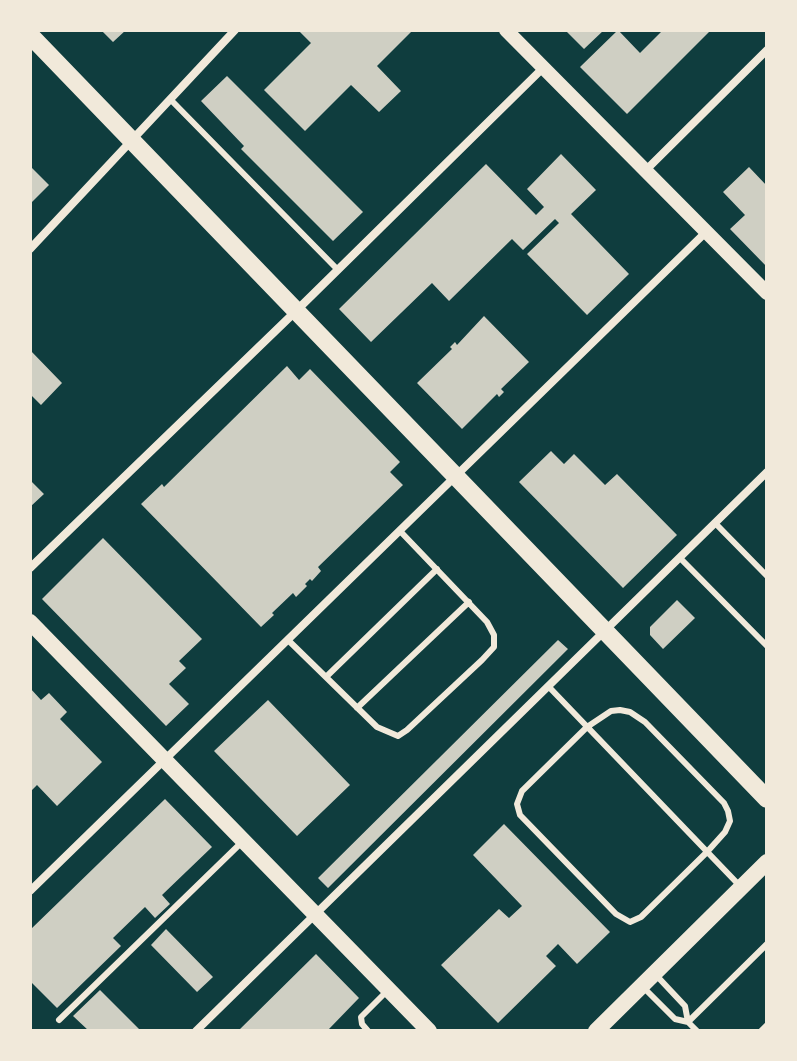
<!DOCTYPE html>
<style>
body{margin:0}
#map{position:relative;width:797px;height:1061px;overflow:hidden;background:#0f3d3e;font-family:Inter,sans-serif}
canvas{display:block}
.frame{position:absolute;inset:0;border:32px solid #f1e9da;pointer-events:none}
</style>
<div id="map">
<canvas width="797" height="1061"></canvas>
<div class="frame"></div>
</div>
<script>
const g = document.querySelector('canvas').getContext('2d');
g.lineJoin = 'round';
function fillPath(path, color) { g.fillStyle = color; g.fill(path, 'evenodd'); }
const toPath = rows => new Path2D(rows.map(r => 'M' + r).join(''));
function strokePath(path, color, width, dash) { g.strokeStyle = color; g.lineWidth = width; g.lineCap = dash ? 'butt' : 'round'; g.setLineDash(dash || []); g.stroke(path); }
fillPath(toPath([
 [101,30,126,30,113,42],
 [298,30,413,30,377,66,401,91,379,112,351,85,305,131,264,90,311,43],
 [565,30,604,30,584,49],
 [618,30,640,53,663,30,711,30,627,114,580,67],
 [227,76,363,212,333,241,241,149,244,146,201,101],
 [561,154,596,190,571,214,629,274,587,315,527,254,559,223,555,219,523,250,512,239,449,301,432,283,371,342,339,309,486,164,536,215,544,207,527,189],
 [30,166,49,185,30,204],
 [749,167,767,186,767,267,730,229,745,215,723,192],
 [484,316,529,362,501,389,504,392,499,397,497,394,462,429,417,383,452,349,450,347,455,342,457,345],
 [30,350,62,383,41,405,30,394],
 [287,366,299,380,310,369,400,462,390,472,403,485,318,567,321,571,312,581,310,579,305,584,307,586,296,597,293,593,272,613,274,615,261,627,141,504,162,484,164,487],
 [551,451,564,464,574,454,605,485,617,474,677,535,623,588,519,482],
 [30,480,44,494,30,507],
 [103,538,202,639,179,661,186,668,169,684,189,704,166,726,42,599],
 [677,600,695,618,663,649,650,635,650,627],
 [558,640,568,649,328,888,318,878],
 [30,688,41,700,49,693,67,712,60,719,102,762,57,806,37,785,30,792],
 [268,700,350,785,297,836,214,751],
 [165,799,212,847,162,895,170,904,155,918,145,907,113,938,121,946,57,1008,30,981,30,930],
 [504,824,610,932,577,964,558,944,546,956,556,966,498,1023,441,965,499,909,509,918,522,906,473,855],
 [166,929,213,977,197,992,151,945],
 [316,954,359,998,328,1030,329,1031,238,1031],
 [100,990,141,1031,89,1031,73,1016]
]), '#cfcfc3');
strokePath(toPath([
 [170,99,338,270],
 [715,523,767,576],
 [680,558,767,646],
 [288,640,377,727,398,736,407,730,482,660,494,647,494,635,487,622,400,531],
 [326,677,437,569],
 [549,687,739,885],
 [357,708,469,602],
 [620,710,630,712,645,722,724,803,728,811,730,821,725,832,707,852,641,917,630,922,616,914,520,815,517,804,522,791,587,727,611,711,620,710],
 [644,988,675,1019,688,1022,685,1006,655,974],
 [59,1020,241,843],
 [368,1031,362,1024,361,1017,386,992],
 [697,1031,688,1022,767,944],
 [761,1031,767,1025]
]), '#f1e9da', 6);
strokePath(toPath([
 [645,171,767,50],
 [30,249,235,30],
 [30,568,296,311,543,68],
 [30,891,706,232],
 [196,1031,767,472]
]), '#f1e9da', 8);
strokePath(toPath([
 [506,30,767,293]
]), '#f1e9da', 14);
strokePath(toPath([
 [30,622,429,1031],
 [596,1031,767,862]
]), '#f1e9da', 16);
strokePath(toPath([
 [30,35,767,799]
]), '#f1e9da', 18);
</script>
